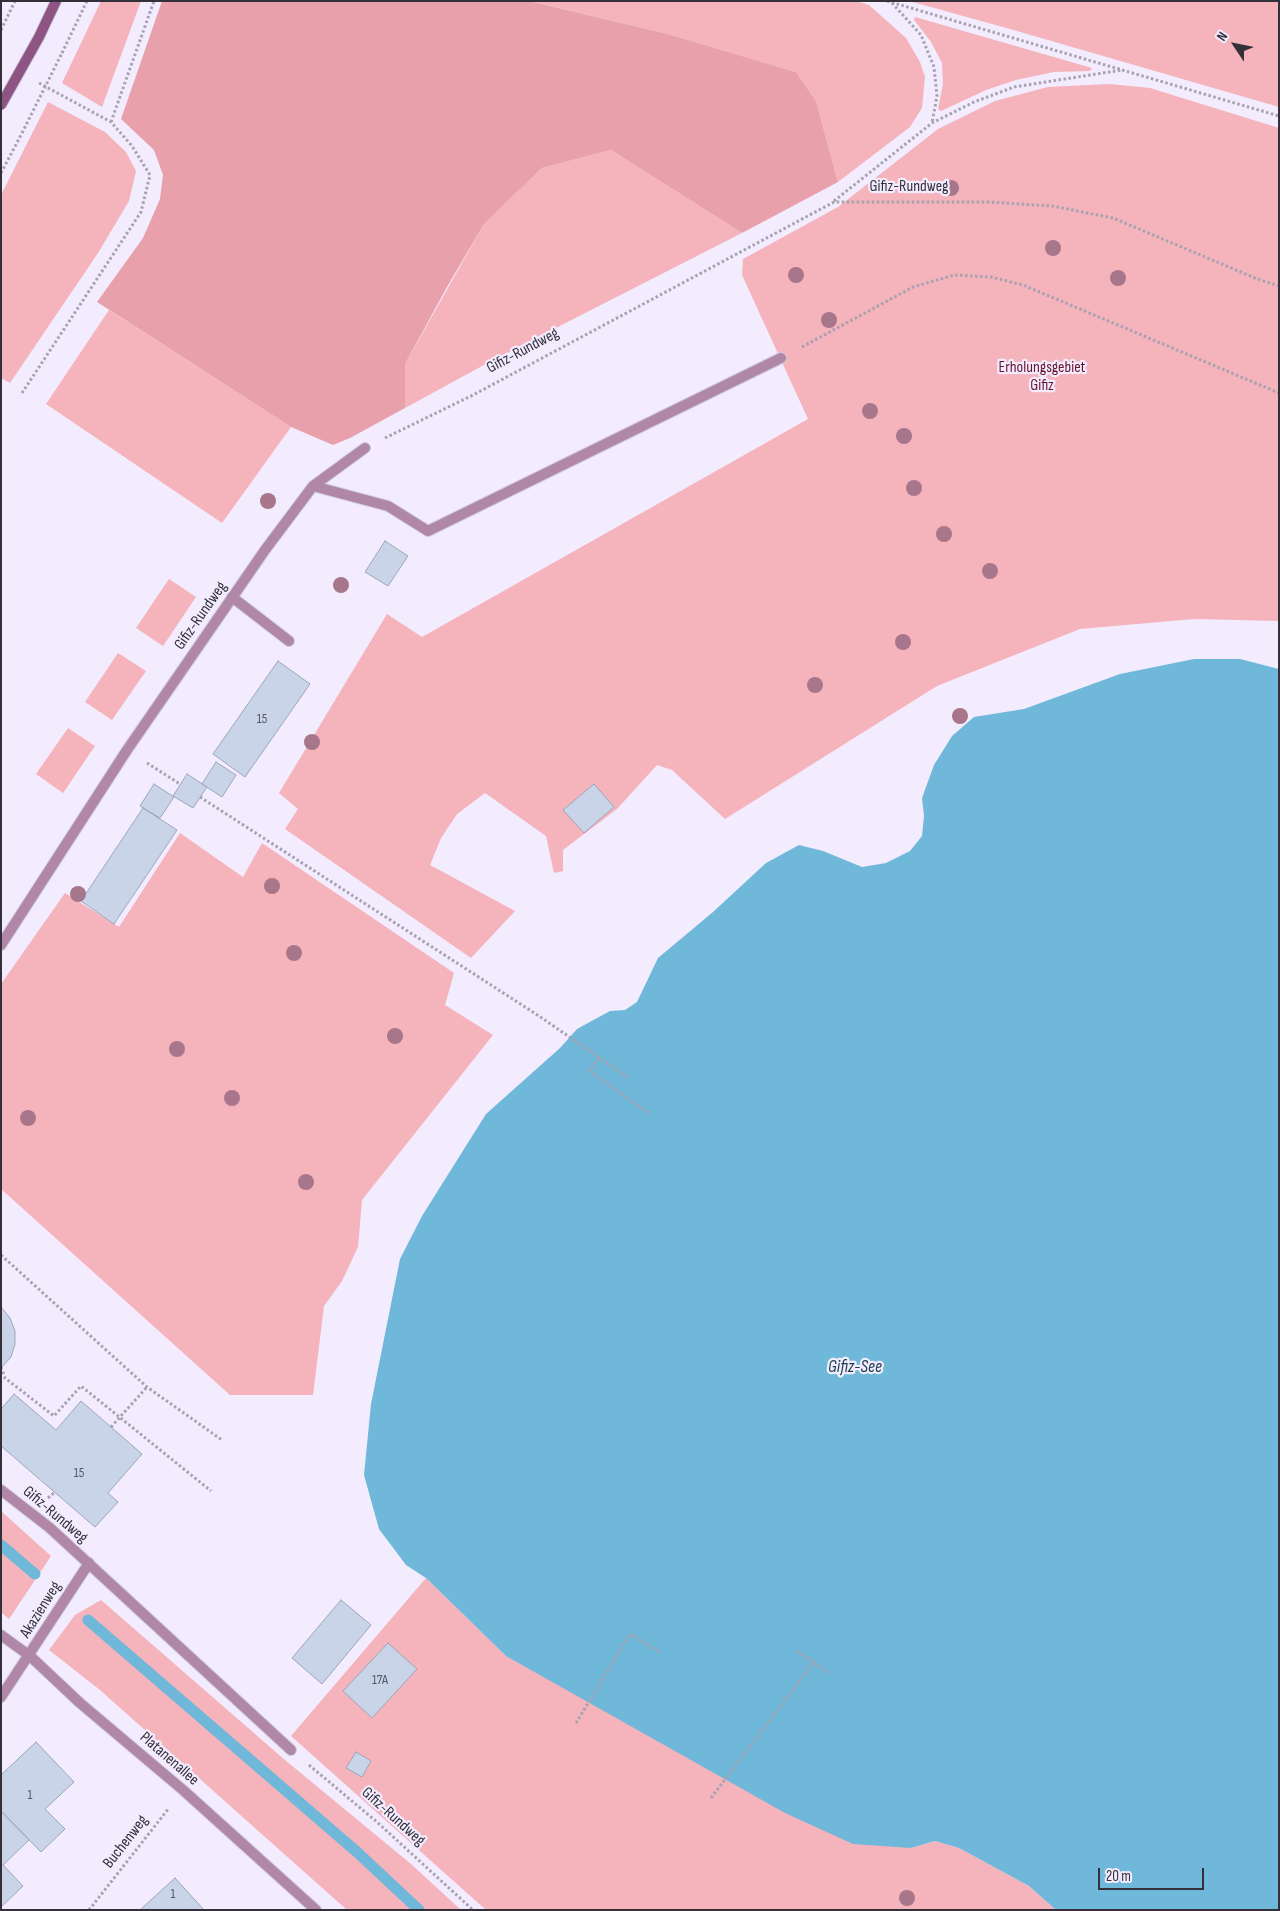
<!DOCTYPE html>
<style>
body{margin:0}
#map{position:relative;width:1280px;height:1911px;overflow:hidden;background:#f2ecfe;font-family:"Sofia Sans Condensed",sans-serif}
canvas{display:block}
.frame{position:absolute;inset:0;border:2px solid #333039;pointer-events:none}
.north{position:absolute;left:1210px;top:20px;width:50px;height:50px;-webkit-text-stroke:4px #f2ecfe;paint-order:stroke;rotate:304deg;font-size:14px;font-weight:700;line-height:20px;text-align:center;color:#333039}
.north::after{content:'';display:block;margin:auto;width:18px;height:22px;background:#333039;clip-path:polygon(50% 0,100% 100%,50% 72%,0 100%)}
.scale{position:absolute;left:1098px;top:1868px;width:106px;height:22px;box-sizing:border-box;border:2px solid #333039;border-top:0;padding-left:6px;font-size:15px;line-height:18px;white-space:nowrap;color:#333039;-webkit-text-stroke:4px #f2ecfe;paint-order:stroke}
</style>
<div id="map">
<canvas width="1280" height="1911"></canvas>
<div class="frame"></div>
<div class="north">N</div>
<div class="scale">20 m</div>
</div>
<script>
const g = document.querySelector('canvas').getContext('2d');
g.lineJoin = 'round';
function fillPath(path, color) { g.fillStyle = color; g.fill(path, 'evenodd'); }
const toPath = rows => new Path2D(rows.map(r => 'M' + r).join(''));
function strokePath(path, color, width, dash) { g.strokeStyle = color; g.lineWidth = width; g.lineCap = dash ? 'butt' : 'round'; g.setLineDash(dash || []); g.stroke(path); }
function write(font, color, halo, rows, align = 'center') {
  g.font = font + ' "Sofia Sans Condensed",sans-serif'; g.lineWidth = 4.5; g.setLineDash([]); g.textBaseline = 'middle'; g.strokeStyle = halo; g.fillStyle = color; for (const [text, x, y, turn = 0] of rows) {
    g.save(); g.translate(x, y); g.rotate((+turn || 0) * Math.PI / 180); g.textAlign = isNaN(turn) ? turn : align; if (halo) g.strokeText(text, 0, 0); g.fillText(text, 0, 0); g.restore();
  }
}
fillPath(toPath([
 [101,1,141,1,102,107,62,83],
 [529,1,856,1,869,5,906,38,920,62,925,77,922,108,910,127,838,182,816,101,796,72,668,34],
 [909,1,1279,1,1279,107,1010,29],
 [915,17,1092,68,1090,71,1054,72,1016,80,986,90,941,111,938,109,943,84,942,63,931,42,914,20],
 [1110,84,1150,88,1279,128,1279,621,1194,619,1080,629,937,686,725,819,672,770,657,765,617,809,563,850,563,871,554,873,546,836,485,793,457,814,441,838,430,865,515,911,471,958,285,829,298,809,279,793,387,614,422,637,808,419,742,275,743,259,838,207,938,129,995,101,1048,87],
 [48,102,105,132,126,152,136,171,129,201,98,253,10,383,1,378,1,195],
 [611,150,742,233,495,359,405,408,405,364,484,224,542,168],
 [109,310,291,427,222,523,46,404],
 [169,579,196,597,163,646,136,628],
 [118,653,146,671,112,720,85,702],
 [68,728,95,746,63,793,36,774],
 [180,833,243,877,262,843,454,973,445,1005,493,1035,362,1200,358,1247,342,1281,324,1306,313,1395,230,1395,1,1189,1,984,65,893,119,927],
 [1,1511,51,1556,9,1619,1,1612],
 [426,1578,506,1656,911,1848,935,1841,959,1848,1029,1886,1056,1910,486,1910,291,1736],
 [101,1600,285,1760,411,1864,461,1910,347,1910,100,1690,49,1650,75,1615]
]), '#f5b3bc');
fillPath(toPath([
 [162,1,529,1,668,34,796,72,816,101,838,182,742,233,611,150,542,168,484,224,447,287,405,364,405,408,350,438,333,445,291,427,97,302,143,238,160,199,163,175,154,150,121,119]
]), '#e8a0ab');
fillPath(toPath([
 [1194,659,1240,659,1279,669,1279,1910,1056,1910,1029,1886,959,1848,935,1841,911,1848,853,1844,785,1813,506,1656,426,1578,406,1565,379,1529,364,1475,371,1404,400,1259,422,1216,486,1114,560,1048,577,1029,610,1011,625,1010,637,1002,658,958,713,912,766,863,799,845,823,851,862,867,886,863,910,851,922,836,924,816,922,798,934,765,952,736,974,717,1024,709,1120,674]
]), '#6fb8da');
strokePath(toPath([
 [1,1545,35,1574],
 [88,1620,357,1852,419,1910]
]), '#6fb8da', 11);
const building = toPath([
 [385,541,408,556,388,586,365,572,385,541],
 [278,661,310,684,245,777,213,754,278,661],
 [216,762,236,775,222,797,202,784,216,762],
 [187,774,207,787,193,808,173,796,187,774],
 [154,784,174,797,160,818,140,806,154,784],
 [594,784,614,807,584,833,563,810,594,784],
 [143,808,177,830,114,924,81,901,143,808],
 [1,1307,10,1318,15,1331,15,1344,11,1357,1,1368,1,1307],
 [14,1394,56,1430,81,1401,142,1454,108,1493,118,1502,95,1527,1,1446,1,1409,14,1394],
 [341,1600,371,1625,322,1684,292,1658,341,1600],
 [388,1643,417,1669,372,1718,343,1691,388,1643],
 [36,1742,74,1782,45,1809,65,1829,41,1852,1,1811,1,1775,36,1742],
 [356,1752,371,1761,362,1777,346,1768,356,1752],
 [1,1811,29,1840,3,1865,23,1886,1,1907,1,1811],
 [175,1878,204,1910,140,1910,175,1878]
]);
fillPath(building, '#cad4e9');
strokePath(building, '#9ba5b9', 1);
const lane = toPath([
 [313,486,388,506,428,531,781,358],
 [232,597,289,641],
 [1,945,127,750,265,550,313,486,365,448],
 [1,1490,50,1528,291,1750]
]);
const street = toPath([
 [1,1635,30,1656,80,1703,183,1790,316,1910],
 [1,1697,89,1563]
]);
const secondary = toPath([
 [39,37,56,1]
]);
strokePath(lane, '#d0cadb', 12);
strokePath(street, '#d0cadb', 12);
strokePath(secondary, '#d0cadb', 12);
strokePath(toPath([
 [887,1,1279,116],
 [892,3,921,35,934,67,937,96,932,123],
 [1,30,15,1],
 [62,53,87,1],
 [111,122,154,1],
 [1,173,22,133],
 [834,201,932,123,974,102,1014,87,1122,70],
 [802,347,913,287,954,275,991,277,1023,285,1279,393],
 [22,393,141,212,150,175,132,146,111,122,39,83],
 [385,438,473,395,834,202,988,202,1052,206,1113,218,1255,278,1279,286],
 [147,763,180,784],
 [200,797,539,1016,629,1078],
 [599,1058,589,1071,650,1114],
 [1,1255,147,1387,222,1440],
 [1,1367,5,1378,54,1416,81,1386,211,1491],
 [111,1427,147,1387],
 [48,1498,55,1492],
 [797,1651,830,1674],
 [576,1723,630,1634,661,1653],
 [309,1765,377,1822,473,1910],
 [711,1798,813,1663],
 [89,1910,169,1808]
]), '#a7a2b0', 3, [2.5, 2.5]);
strokePath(lane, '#b087a7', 10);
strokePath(street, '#b087a7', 10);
strokePath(secondary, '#8e5483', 10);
const secondaryBridge = toPath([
 [1,105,39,37]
]);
strokePath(secondaryBridge, '#d0cadb', 12, []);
strokePath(toPath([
 [22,133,62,53]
]), '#a7a2b0', 3, [2.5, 2.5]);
strokePath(secondaryBridge, '#8e5483', 10);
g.fillStyle = '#a7768b';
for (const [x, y] of [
 [951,188],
 [1053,248],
 [796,275],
 [1118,278],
 [829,320],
 [870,411],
 [904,436],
 [914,488],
 [268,501],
 [944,534],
 [990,571],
 [341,585],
 [903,642],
 [815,685],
 [960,716],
 [312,742],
 [272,886],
 [78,894],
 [294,953],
 [395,1036],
 [177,1049],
 [232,1098],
 [28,1118],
 [306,1182],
 [907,1898]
]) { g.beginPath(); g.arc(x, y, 8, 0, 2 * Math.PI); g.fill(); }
write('14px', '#595965', null, [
 ["15",262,719],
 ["15",79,1473],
 ["17A",380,1680],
 ["1",30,1795],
 ["1",173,1894]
]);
write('16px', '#333039', '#f2ecfe', [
 ["Gifiz-Rundweg",909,187],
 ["Gifiz-Rundweg",523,351,-28],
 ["Gifiz-Rundweg",201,616,-55],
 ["Gifiz-Rundweg",55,1515,40],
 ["Akazienweg",41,1610,-58],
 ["Platanenallee",169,1759,41],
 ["Gifiz-Rundweg",393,1817,42],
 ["Buchenweg",126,1842,-52]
]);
write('16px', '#69152d', '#f2ecfe', [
 ["Erholungsgebiet",1042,368],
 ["Gifiz",1042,386]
]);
write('italic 18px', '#1d3e4d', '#f2ecfe', [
 ["Gifiz-See",855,1367]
]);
</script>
